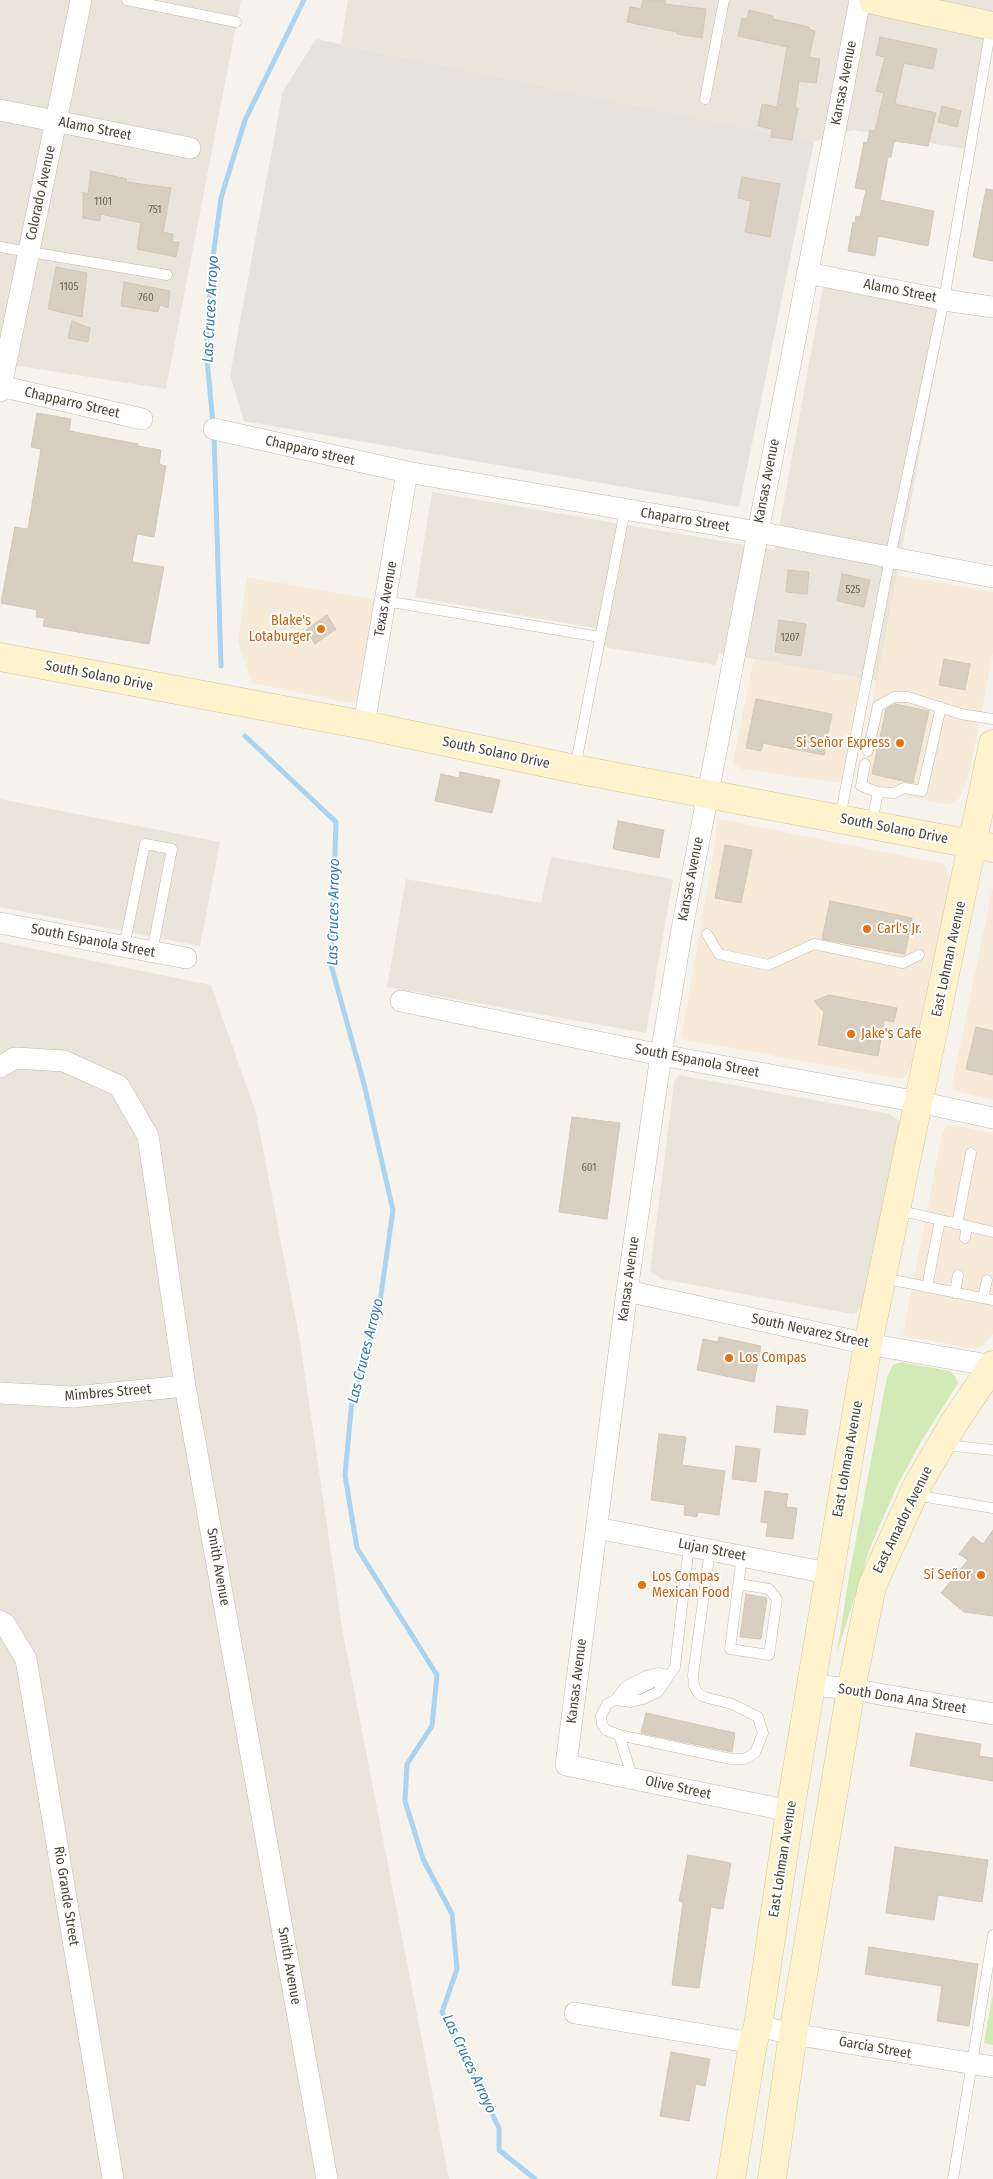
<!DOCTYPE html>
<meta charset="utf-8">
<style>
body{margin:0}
canvas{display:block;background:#f6f3ec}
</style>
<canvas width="993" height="2179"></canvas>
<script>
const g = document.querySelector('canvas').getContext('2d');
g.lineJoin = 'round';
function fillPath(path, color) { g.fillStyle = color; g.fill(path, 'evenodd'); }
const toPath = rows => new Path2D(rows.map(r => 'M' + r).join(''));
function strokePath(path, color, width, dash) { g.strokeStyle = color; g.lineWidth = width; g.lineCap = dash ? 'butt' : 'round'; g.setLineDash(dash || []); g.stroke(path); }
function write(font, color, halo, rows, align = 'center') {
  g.font = font + ' "Fira Sans Condensed",sans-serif'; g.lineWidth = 4; g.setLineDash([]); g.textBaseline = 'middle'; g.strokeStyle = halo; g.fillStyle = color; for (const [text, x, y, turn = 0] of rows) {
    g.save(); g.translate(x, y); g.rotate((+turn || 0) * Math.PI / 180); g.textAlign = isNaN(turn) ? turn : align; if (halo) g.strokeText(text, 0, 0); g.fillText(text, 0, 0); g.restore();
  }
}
fillPath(toPath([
 [0,0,241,0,166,389,0,363],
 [348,0,993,0,993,8,965,149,853,130,814,142,341,44],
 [823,287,946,309,878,681,719,653,716,665,603,647,606,630,415,597,432,492,775,550],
 [0,799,220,842,200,946,0,907],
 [551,857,673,879,646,1033,387,987,406,879,541,903],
 [0,942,211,985,256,1113,300,1341,342,1628,449,2179,0,2179],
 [679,1075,890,1114,897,1119,900,1123,863,1301,858,1312,852,1314,662,1279,650,1272,674,1083,676,1078]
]), '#eae5da');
fillPath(toPath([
 [897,575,993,592,993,653,970,771,960,798,948,805,856,786],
 [247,577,376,600,357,700,350,703,252,683,238,642],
 [754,659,861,678,841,783,741,769,735,765,733,762],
 [724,820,944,864,950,879,912,1063,905,1077,900,1079,683,1039,682,1034,718,825,720,821],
 [993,886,993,1100,957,1091,953,1089,952,1085],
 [953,1125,993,1133,993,1334,983,1346,975,1349,909,1337,903,1334,942,1134,947,1126]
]), '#f7ead8');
fillPath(toPath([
 [316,39,814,142,739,507,244,421,230,375,283,91]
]), '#e6e2dd');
fillPath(toPath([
 [901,1362,949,1371,955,1376,958,1383,922,1440,898,1484,871,1545,837,1653,849,1576,887,1377,893,1365],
 [993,1994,993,2045,984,2043]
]), '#d2eab5');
strokePath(toPath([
 [213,423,206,349,212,264,221,198,245,120,304,0],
 [214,434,221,666],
 [245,736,336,822,331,965,364,1084,393,1210,378,1316,352,1400,345,1475,357,1548,437,1675,432,1726,407,1764,405,1801,423,1859,452,1914,457,1969,442,2012,499,2128,499,2150,535,2179]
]), '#a9d4f2', 5);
const building = toPath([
 [643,0,666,0,665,4,706,9,702,38,677,34,677,32,627,22,630,7,641,9,643,0],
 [749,10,773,16,773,19,809,27,809,29,815,31,809,57,820,59,816,83,799,81,795,108,798,108,792,140,771,137,772,129,758,126,762,104,777,107,787,47,738,36,742,18,747,19,749,10],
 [880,37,937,49,933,69,904,63,895,102,896,104,936,113,928,146,894,141,891,157,888,157,880,200,934,211,928,246,878,236,875,256,848,251,853,222,855,223,856,216,860,217,866,190,855,188,864,142,867,143,870,130,875,131,884,93,876,91,885,57,876,55,880,37],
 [942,106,961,111,957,127,938,122,942,106],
 [91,171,127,179,126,182,171,188,163,232,173,234,172,242,179,242,176,257,137,249,141,223,101,214,100,221,83,218,83,192,88,194,91,171],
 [742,177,780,184,770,237,745,232,751,201,738,198,742,177],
 [986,189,993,190,993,261,973,257,986,189],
 [56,267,87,273,82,317,48,309,56,267],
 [124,282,170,291,168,308,160,305,158,312,121,306,124,282],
 [72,321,90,328,88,342,68,338,72,321],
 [37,413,71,419,69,431,138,444,138,446,161,450,159,464,166,466,154,537,137,534,132,562,164,567,149,644,43,626,45,618,36,617,37,610,1,603,15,527,28,529,41,449,31,447,37,413],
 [788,570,809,572,807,594,786,592,788,570],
 [842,574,870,580,864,607,837,601,842,574],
 [327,615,336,629,315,644,306,630,327,615],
 [779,620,806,624,801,656,775,652,779,620],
 [944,659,970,664,965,690,939,685,944,659],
 [756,699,832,714,824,755,763,743,761,751,746,748,756,699],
 [895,704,929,711,913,783,872,774,886,709,895,704],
 [460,772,500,780,492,813,435,801,441,774,459,778,460,772],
 [618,821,664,830,659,858,613,849,618,821],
 [725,845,752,850,741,903,715,898,725,845],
 [830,901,912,918,905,954,822,939,830,901],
 [829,995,897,1008,894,1022,884,1020,878,1056,818,1045,824,1012,814,1001,829,995],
 [976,1027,993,1031,993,1075,966,1069,976,1027],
 [572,1117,620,1123,607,1219,559,1212,572,1117],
 [719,1337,761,1346,754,1382,697,1370,703,1339,718,1342,719,1337],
 [777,1406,808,1410,805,1435,774,1432,777,1406],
 [659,1434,686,1437,682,1465,725,1471,719,1515,698,1512,697,1517,684,1515,685,1505,651,1500,659,1434],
 [736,1446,760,1449,756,1482,732,1479,736,1446],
 [765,1491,788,1494,786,1507,797,1508,793,1539,766,1536,768,1523,761,1522,765,1491],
 [993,1530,993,1616,964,1612,941,1593,968,1560,959,1554,973,1536,983,1544,993,1530],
 [746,1594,767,1598,761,1639,740,1637,746,1594],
 [646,1713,735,1733,732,1752,641,1733,646,1713],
 [916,1733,981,1744,979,1756,993,1758,993,1781,910,1766,916,1733],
 [895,1847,988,1860,982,1902,938,1895,934,1920,886,1913,895,1847],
 [688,1855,731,1863,723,1909,711,1907,699,1988,672,1985,683,1902,679,1901,688,1855],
 [869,1947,978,1964,969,2026,937,2021,942,1986,865,1974,869,1947],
 [671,2052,710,2059,705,2086,696,2084,689,2121,660,2116,671,2052]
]);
fillPath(building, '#d8cfc1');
strokePath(building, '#d3c7b4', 1);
const lane = toPath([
 [127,0,236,22],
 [705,99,724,0],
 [0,247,167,275],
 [385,601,600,637],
 [868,751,878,706,894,697,908,697,961,714,993,719],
 [865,764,861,786,878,792,894,793,904,788,922,791,941,707],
 [575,768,625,510],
 [840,818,890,558,944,300,991,27],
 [872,823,878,792],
 [707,934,719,954,768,965,814,944,903,963,919,955],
 [124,947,145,844,172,849,152,952],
 [897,1210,993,1232],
 [957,1224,971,1153],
 [965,1238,967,1226],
 [883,1278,993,1300],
 [927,1287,940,1220],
 [955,1293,958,1275],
 [983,1298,987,1280],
 [944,1445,993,1450],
 [914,1495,993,1508],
 [739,1584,769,1589,777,1599,769,1655,730,1649,742,1556],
 [668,1675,607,1704,601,1716,602,1724,606,1730,619,1735,731,1759,744,1759,755,1753,763,1733,758,1717,732,1704,704,1697,698,1693,694,1686,693,1675,710,1550],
 [616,1699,625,1687,646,1676,658,1673,668,1675],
 [616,1700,631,1702,643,1699,658,1692,675,1667,689,1546],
 [619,1735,633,1779],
 [953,2179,993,1935]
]);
const street = toPath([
 [0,110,190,148],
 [807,273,944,300,993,307],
 [0,386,142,419],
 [0,391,81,0],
 [214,429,407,472,758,532,993,577],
 [364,725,407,472],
 [0,923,186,958],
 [401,1001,661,1055,919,1102,993,1118],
 [0,1067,15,1058,64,1061,119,1086,148,1136,185,1386,327,2179],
 [627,1291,868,1344,993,1366],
 [0,1393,73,1397,185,1386],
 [597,1528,828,1573],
 [0,1621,5,1624,26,1659,113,2179],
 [812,1685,851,1689,993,1714],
 [790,1811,566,1765,627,1291,661,1055,682,929,860,0],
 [575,2013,753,2043],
 [758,2026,793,2034,993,2067]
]);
const secondary = toPath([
 [873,0,993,26],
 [0,657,364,725,575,769,993,848],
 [731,2179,753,2043,758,2026,790,1811,868,1344,993,744],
 [772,2179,793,2034,851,1689,872,1586,918,1484,954,1423,993,1365]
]);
strokePath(lane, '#c2bbae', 11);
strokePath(street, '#c2bbae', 22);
strokePath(secondary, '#d6c79b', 29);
strokePath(lane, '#fff', 10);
strokePath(street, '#fff', 21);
strokePath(secondary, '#fff3cd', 28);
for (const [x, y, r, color] of [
 [321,629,5,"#e8710a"],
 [900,743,5,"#e8710a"],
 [867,929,5,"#e8710a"],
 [851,1034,5,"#e8710a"],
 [729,1358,5,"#e8710a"],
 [981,1575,5,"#e8710a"],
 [642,1585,5,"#e8710a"]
]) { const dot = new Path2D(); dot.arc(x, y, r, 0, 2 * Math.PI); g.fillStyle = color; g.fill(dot); strokePath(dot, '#fff', 2); }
write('11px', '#6e675b', null, [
 ["1101",103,202],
 ["751",155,210],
 ["1105",69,287],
 ["760",146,298],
 ["525",853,590],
 ["1207",790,638],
 ["601",589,1168]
]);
write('14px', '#4b4439', '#fff', [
 ["Kansas Avenue",844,83,-79],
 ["Alamo Street",95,129,11],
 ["Colorado Avenue",41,193,-78],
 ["Alamo Street",900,291,11],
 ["Chapparro Street",72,403,13],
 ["Chapparo street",310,451,13],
 ["Kansas Avenue",767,481,-79],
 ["Chaparro Street",685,520,9],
 ["Texas Avenue",386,599,-80],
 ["South Solano Drive",99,676,11],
 ["South Solano Drive",496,753,12],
 ["South Solano Drive",894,829,11],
 ["Kansas Avenue",691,879,-79],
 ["South Espanola Street",93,941,11],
 ["East Lohman Avenue",949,959,-78],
 ["South Espanola Street",697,1061,11],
 ["Kansas Avenue",629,1279,-82],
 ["South Nevarez Street",810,1331,12],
 ["Mimbres Street",108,1393,-5],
 ["East Lohman Avenue",848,1459,-80],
 ["East Amador Avenue",903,1520,-64],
 ["Lujan Street",712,1550,11],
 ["Smith Avenue",218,1567,80],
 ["Kansas Avenue",577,1681,-83],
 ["South Dona Ana Street",902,1699,9],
 ["Olive Street",678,1788,12],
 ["East Lohman Avenue",783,1859,-81],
 ["Rio Grande Street",66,1896,81],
 ["Smith Avenue",289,1966,80],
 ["Garcia Street",875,2048,10]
]);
write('14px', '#c56008', '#fff', [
 ["Blake's",311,621,"right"],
 ["Lotaburger",311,637,"right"],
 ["Si Señor Express",890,743,"right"],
 ["Carl's Jr.",877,929],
 ["Jake's Cafe",861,1034],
 ["Los Compas",739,1358],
 ["Si Señor",971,1575,"right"],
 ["Los Compas",652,1577],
 ["Mexican Food",652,1593]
], 'left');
write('italic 15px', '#2e7ab2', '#fff', [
 ["Las Cruces Arroyo",211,309,-87],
 ["Las Cruces Arroyo",334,912,-89],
 ["Las Cruces Arroyo",366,1351,-76],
 ["Las Cruces Arroyo",469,2064,65]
]);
</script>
